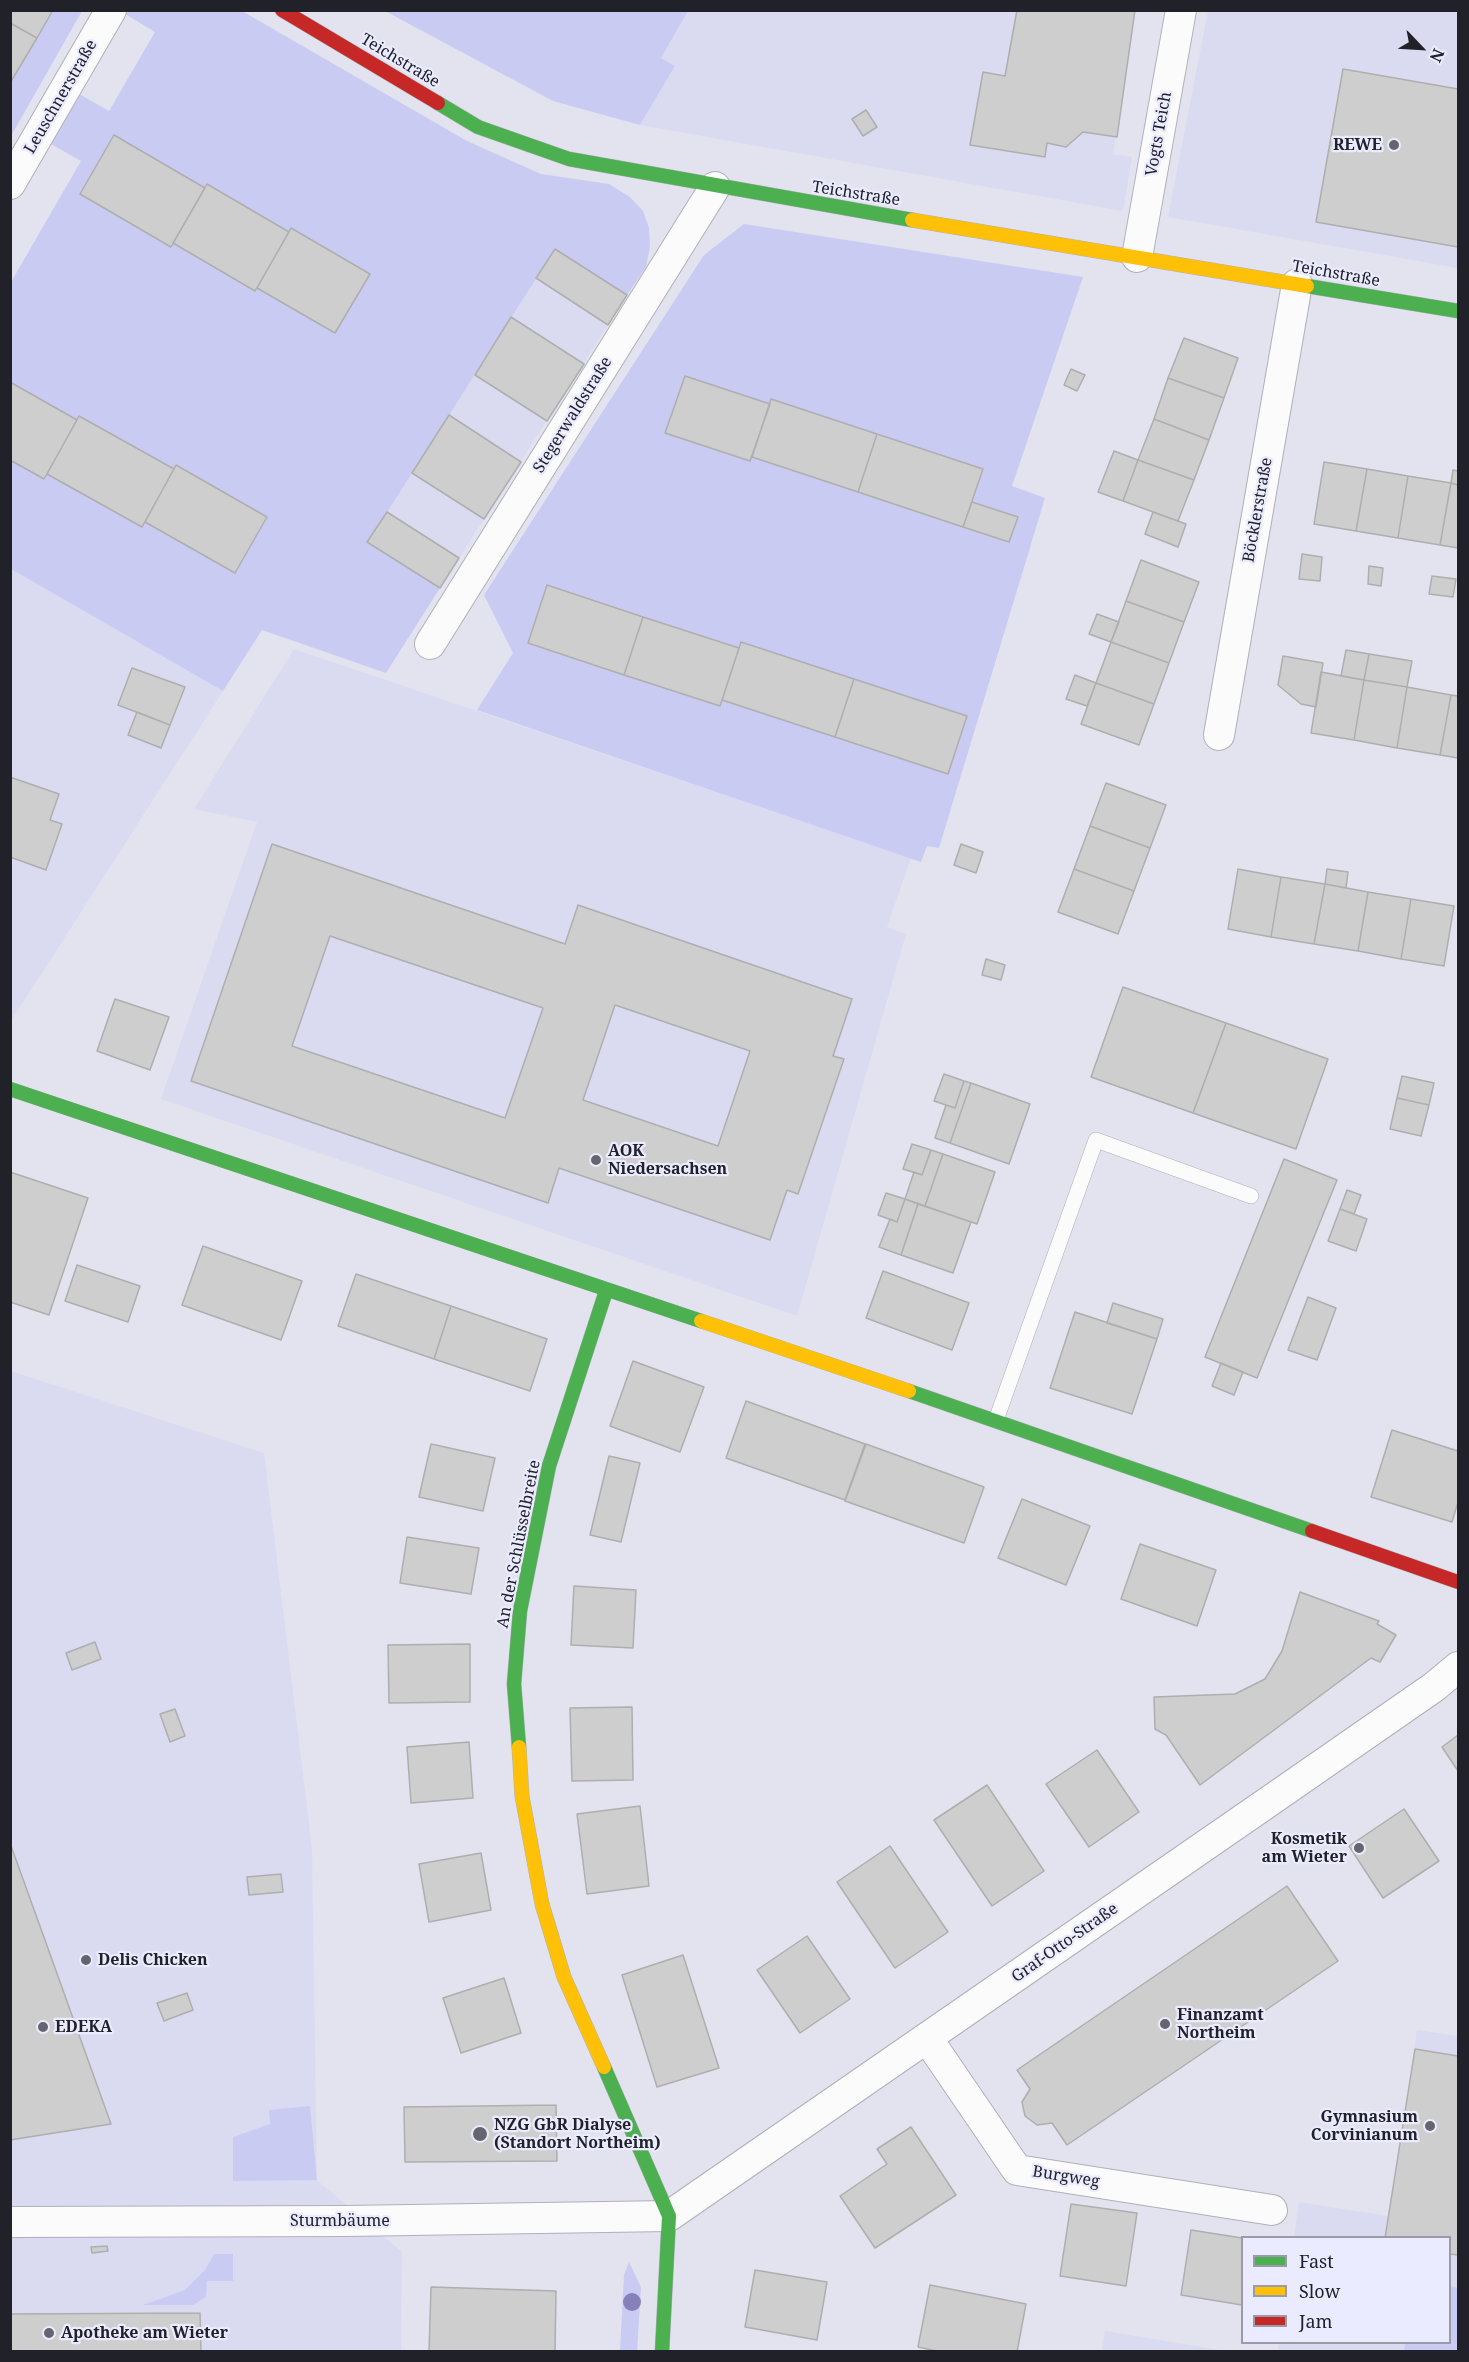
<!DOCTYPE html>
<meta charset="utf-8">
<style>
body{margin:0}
#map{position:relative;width:1469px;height:2362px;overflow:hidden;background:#e2e3ee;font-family:"Noto Serif",serif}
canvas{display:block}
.frame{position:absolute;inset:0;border:12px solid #21212a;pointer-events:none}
.legend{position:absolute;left:1241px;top:2236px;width:210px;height:108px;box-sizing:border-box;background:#eaebfe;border:2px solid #9a9aa9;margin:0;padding:8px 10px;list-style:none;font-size:18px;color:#21212a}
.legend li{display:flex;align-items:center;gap:12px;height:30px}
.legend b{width:30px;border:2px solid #9a9aa9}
.north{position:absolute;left:1391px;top:18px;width:60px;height:60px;-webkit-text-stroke:4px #eaebfe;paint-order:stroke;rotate:115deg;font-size:16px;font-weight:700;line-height:24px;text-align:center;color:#21212a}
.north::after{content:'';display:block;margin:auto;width:21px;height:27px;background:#21212a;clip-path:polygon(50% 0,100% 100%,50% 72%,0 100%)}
</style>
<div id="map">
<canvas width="1469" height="2362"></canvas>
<div class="frame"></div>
<ul class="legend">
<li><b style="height:8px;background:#4caf50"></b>Fast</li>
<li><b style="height:8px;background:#ffc107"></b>Slow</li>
<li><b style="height:8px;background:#c62828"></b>Jam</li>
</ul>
<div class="north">N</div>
</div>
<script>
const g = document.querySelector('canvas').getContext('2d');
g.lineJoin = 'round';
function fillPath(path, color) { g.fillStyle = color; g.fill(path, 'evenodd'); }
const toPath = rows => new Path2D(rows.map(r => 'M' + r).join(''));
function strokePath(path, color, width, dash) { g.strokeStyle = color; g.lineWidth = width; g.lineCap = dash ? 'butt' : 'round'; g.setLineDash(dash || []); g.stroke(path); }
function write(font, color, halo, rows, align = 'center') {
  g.font = font + ' "Noto Serif",serif'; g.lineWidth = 4.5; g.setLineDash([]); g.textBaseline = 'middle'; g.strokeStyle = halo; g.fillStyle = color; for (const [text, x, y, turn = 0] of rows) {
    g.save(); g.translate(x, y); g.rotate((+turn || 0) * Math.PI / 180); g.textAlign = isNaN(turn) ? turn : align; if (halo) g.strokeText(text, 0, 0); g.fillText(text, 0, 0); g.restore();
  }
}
fillPath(toPath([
 [688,11,1135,11,1113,154,1132,157,1123,211,640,125,675,66,661,58],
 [1208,11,1458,11,1458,268,1168,217],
 [555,249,627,295,440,588,367,542],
 [11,569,223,691,11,1021],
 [294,649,911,858,887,927,906,934,797,1316,161,1099,257,822,194,809],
 [11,1371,264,1453,312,1849,317,2180,402,2252,401,2351,11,2352],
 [1417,2030,1458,2036,1458,2351,1278,2352,1279,2343,1450,2342,1450,2238,1294,2237,1299,2202,1388,2216],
 [1105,2331,1226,2351,1102,2351]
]), '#dadbf1');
fillPath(toPath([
 [11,11,82,11,11,136],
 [128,11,242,11,467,141,541,174,609,184,630,197,643,211,649,228,650,246,646,267,627,295,555,249,368,542,440,588,386,673,262,630,223,691,11,569,11,282,81,161,51,144,79,94,109,111,155,32,125,14],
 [385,11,688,11,661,58,675,66,640,125,553,101],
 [744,224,1083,277,1012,486,1045,498,939,848,927,846,921,862,477,710,513,653,484,595,704,255],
 [310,2106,317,2180,233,2181,233,2137,270,2124,269,2110],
 [214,2254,233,2254,233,2281,207,2281,206,2297,193,2305,143,2305,185,2290,205,2270],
 [629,2262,641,2287,637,2351,620,2351,624,2275],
 [1450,2286,1458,2288,1458,2351,1404,2351,1405,2343,1450,2342]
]), '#c9cbf3');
const building = toPath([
 [10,10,53,10,37,38,10,23,10,10],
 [1017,10,1135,10,1117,137,1083,132,1066,147,1047,143,1045,157,970,145,983,72,1005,76,1017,10],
 [10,23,37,38,10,83,10,23],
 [1343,69,1458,89,1458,247,1316,222,1343,69],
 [866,110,877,127,863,136,852,119,866,110],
 [114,135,205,188,171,247,80,194,114,135],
 [207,184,289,232,255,291,173,243,207,184],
 [291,228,370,274,335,333,257,288,291,228],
 [555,249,627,295,608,325,536,278,555,249],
 [511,317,584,364,547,421,475,375,511,317],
 [1184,338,1238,358,1224,398,1168,378,1184,338],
 [1071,369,1085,375,1077,391,1064,385,1071,369],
 [685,376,770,404,750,461,665,433,685,376],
 [1168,378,1224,398,1209,440,1154,419,1168,378],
 [10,382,77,420,44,479,10,460,10,382],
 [771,399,877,434,858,492,752,457,771,399],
 [449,415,521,462,484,519,412,473,449,415],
 [79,416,174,469,142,527,47,474,79,416],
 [1154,419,1209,440,1194,480,1138,460,1154,419],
 [877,434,983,469,963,527,858,492,877,434],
 [1114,451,1138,460,1123,501,1098,492,1114,451],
 [1138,460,1194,480,1178,521,1123,501,1138,460],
 [1324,462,1367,469,1356,531,1314,524,1324,462],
 [176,465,267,517,235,573,145,522,176,465],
 [1367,469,1408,476,1398,538,1356,531,1367,469],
 [1453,470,1458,471,1458,485,1451,483,1453,470],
 [1408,476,1451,483,1440,545,1398,538,1408,476],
 [1451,483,1458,485,1458,548,1440,545,1451,483],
 [972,502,1018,517,1009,542,963,527,972,502],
 [387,512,459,558,440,588,367,542,387,512],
 [1153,512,1186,524,1178,547,1145,534,1153,512],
 [1302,554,1322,557,1320,581,1299,579,1302,554],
 [1141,560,1199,582,1184,622,1126,601,1141,560],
 [1369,566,1383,568,1381,586,1368,584,1369,566],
 [1432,576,1456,579,1453,597,1429,594,1432,576],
 [547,585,643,617,624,675,528,643,547,585],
 [1126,601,1184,622,1169,663,1111,642,1126,601],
 [1097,614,1119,622,1111,642,1089,634,1097,614],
 [643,617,739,648,720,706,624,675,643,617],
 [741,642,854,679,835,737,722,700,741,642],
 [1111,642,1169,663,1154,704,1096,683,1111,642],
 [1346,650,1369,654,1364,680,1341,676,1346,650],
 [1369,654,1412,661,1407,687,1364,680,1369,654],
 [1283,656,1323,663,1316,707,1301,704,1278,685,1283,656],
 [132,668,185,687,170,725,118,705,132,668],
 [1321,672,1364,680,1354,740,1311,733,1321,672],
 [1075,675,1096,683,1087,706,1066,699,1075,675],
 [854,679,967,716,948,774,835,737,854,679],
 [1364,680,1407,687,1397,748,1354,740,1364,680],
 [1096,683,1154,704,1139,745,1081,724,1096,683],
 [1407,687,1451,695,1440,755,1397,748,1407,687],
 [1451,695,1458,696,1458,758,1440,755,1451,695],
 [137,712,170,725,161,748,128,735,137,712],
 [10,777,59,794,50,820,62,824,46,870,10,857,10,777],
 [1106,783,1166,805,1150,848,1090,826,1106,783],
 [1090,826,1150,848,1134,891,1074,869,1090,826],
 [272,844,565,944,578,905,852,999,833,1056,844,1059,798,1194,787,1190,770,1240,559,1168,548,1203,191,1081,272,844],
 [330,936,543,1008,505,1118,292,1046,330,936],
 [615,1005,750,1051,718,1146,583,1100,615,1005],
 [961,844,983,852,976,873,954,865,961,844],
 [1074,869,1134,891,1118,934,1058,912,1074,869],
 [1238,869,1281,877,1271,937,1228,929,1238,869],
 [1327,869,1348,872,1346,888,1325,884,1327,869],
 [1281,877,1325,884,1314,944,1271,937,1281,877],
 [1325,884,1368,892,1358,951,1314,944,1325,884],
 [1368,892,1411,899,1401,959,1358,951,1368,892],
 [1411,899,1454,906,1444,966,1401,959,1411,899],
 [986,959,1005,965,1001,980,982,975,986,959],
 [1123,987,1226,1023,1193,1113,1091,1077,1123,987],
 [115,999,169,1017,150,1070,97,1051,115,999],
 [1226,1023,1328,1059,1296,1149,1193,1113,1226,1023],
 [944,1074,964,1081,955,1108,934,1101,944,1074],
 [1402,1076,1434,1083,1429,1105,1397,1098,1402,1076],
 [964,1081,971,1083,950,1143,935,1138,946,1105,955,1108,964,1081],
 [971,1083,1030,1104,1009,1164,950,1143,971,1083],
 [1397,1098,1429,1105,1421,1136,1390,1129,1397,1098],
 [912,1144,931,1150,922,1175,903,1169,912,1144],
 [931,1150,943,1154,925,1206,905,1199,914,1172,922,1175,931,1150],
 [943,1154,995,1172,977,1224,925,1206,943,1154],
 [1284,1159,1337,1180,1257,1378,1205,1357,1284,1159],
 [10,1172,88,1198,49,1315,10,1302,10,1172],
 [1347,1190,1361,1195,1354,1214,1340,1209,1347,1190],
 [886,1193,905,1199,897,1222,878,1215,886,1193],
 [905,1199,918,1204,901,1255,879,1247,890,1219,897,1222,905,1199],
 [918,1204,971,1222,953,1273,901,1255,918,1204],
 [1340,1209,1367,1219,1356,1251,1328,1241,1340,1209],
 [203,1246,302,1281,281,1340,182,1305,203,1246],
 [77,1265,140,1286,128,1322,65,1301,77,1265],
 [883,1271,969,1303,952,1350,866,1318,883,1271],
 [356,1274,451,1306,434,1359,338,1326,356,1274],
 [1308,1297,1336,1308,1317,1360,1288,1350,1308,1297],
 [1113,1303,1163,1319,1157,1339,1107,1323,1113,1303],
 [451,1306,547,1339,530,1391,434,1359,451,1306],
 [1075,1312,1157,1339,1132,1414,1050,1388,1075,1312],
 [633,1361,704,1387,680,1452,610,1426,633,1361],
 [1221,1363,1243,1372,1234,1395,1212,1386,1221,1363],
 [746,1401,865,1444,845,1500,726,1458,746,1401],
 [1392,1430,1458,1451,1458,1502,1452,1522,1371,1497,1392,1430],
 [431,1444,495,1458,483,1511,419,1497,431,1444],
 [866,1444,984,1487,964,1543,845,1501,866,1444],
 [609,1456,640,1463,621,1542,590,1535,609,1456],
 [1022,1499,1090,1526,1066,1585,998,1558,1022,1499],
 [407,1537,479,1548,471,1594,400,1583,407,1537],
 [1140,1544,1216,1570,1197,1626,1121,1599,1140,1544],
 [574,1586,636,1590,633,1648,571,1645,574,1586],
 [1300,1592,1379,1621,1377,1624,1396,1635,1380,1662,1371,1658,1200,1785,1166,1735,1155,1729,1154,1697,1235,1694,1265,1679,1282,1651,1300,1592],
 [95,1642,101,1659,72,1670,66,1653,95,1642],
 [470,1644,470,1702,389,1703,388,1645,470,1644],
 [632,1707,633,1780,572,1781,570,1708,632,1707],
 [175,1709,185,1736,170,1742,160,1714,175,1709],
 [1458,1735,1458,1771,1442,1747,1458,1735],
 [469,1742,473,1798,411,1803,407,1747,469,1742],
 [1097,1750,1139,1812,1089,1847,1046,1784,1097,1750],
 [987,1785,1044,1871,992,1906,934,1820,987,1785],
 [640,1806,649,1886,587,1894,577,1814,640,1806],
 [1404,1809,1439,1861,1383,1898,1349,1846,1404,1809],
 [10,1843,41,1929,111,2124,10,2140,10,1843],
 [890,1846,948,1932,895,1968,837,1882,890,1846],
 [481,1853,491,1910,429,1922,419,1864,481,1853],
 [281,1874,283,1892,249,1895,247,1877,281,1874],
 [1287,1886,1338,1961,1067,2145,1052,2123,1037,2125,1025,2116,1022,2102,1030,2089,1017,2070,1287,1886],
 [807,1936,850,1999,800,2033,757,1970,807,1936],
 [683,1955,719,2068,657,2087,622,1975,683,1955],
 [504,1978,521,2033,461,2053,443,1998,504,1978],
 [187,1993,193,2010,164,2021,157,2003,187,1993],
 [1415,2049,1458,2056,1458,2255,1450,2254,1450,2238,1385,2238,1415,2049],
 [556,2105,557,2161,405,2162,404,2107,556,2105],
 [911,2127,956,2195,875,2248,840,2196,887,2164,877,2149,911,2127],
 [1071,2204,1137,2213,1126,2286,1060,2276,1071,2204],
 [1191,2230,1242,2238,1242,2305,1181,2295,1191,2230],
 [107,2246,108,2251,92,2253,91,2247,107,2246],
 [755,2270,827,2282,817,2340,745,2327,755,2270],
 [930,2285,1026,2304,1017,2352,941,2352,918,2347,930,2285],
 [431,2287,556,2291,555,2352,429,2352,431,2287],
 [200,2313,201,2352,10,2352,10,2314,200,2313]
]);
fillPath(building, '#cecece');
strokePath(building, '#aeaeaf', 1.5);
const lane = toPath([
 [996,1420,1096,1140,1251,1196]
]);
const street = toPath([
 [10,184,111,10],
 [1137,257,1181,10],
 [430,644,715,187],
 [1219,735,1297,284],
 [927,2038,1017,2170,1272,2210],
 [10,2222,346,2221,669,2216,1271,1800,1434,1687,1458,1667]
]);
const fast = toPath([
 [438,103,478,127,569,159,912,220],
 [1307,286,1458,311],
 [10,1089,701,1321],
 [909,1391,1312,1531],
 [519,1747,514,1684,520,1611,549,1466,606,1291],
 [604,2067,669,2216,662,2352]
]);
const slow = toPath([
 [912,220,1307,286],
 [701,1321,909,1391],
 [519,1747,522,1796,542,1904,564,1977,604,2067]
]);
const jam = toPath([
 [282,10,438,103],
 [1312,1531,1458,1582]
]);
strokePath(lane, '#afb0b9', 16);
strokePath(street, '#afb0b9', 32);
strokePath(fast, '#afb0b9', 15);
strokePath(slow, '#afb0b9', 15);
strokePath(jam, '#afb0b9', 15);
strokePath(lane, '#fbfbfc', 15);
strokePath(street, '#fbfbfc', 30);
strokePath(fast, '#4caf50', 14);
strokePath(slow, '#ffc107', 14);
strokePath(jam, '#c62828', 14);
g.fillStyle = '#8781ba';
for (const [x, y] of [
 [632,2302]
]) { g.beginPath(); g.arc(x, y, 9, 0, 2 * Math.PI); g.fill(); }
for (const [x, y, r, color] of [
 [1394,145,6,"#65656f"],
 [596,1160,6,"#65656f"],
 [1359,1848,6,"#65656f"],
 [86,1960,6,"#65656f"],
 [1165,2024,6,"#65656f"],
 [43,2027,6,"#65656f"],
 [1430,2126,6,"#65656f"],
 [480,2134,8,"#65656f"],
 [49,2333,6,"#65656f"]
]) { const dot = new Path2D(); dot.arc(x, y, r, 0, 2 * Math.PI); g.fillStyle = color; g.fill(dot); strokePath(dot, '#eaebfe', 2); }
write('16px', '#21212a', '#eaebfe', [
 ["Teichstraße",400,61,31],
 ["Leuschnerstraße",61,97,-60],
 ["Vogts Teich",1159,134,-80],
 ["Teichstraße",856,194,9],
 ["Teichstraße",1336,274,10],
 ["Stegerwaldstraße",573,415,-58],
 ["Böcklerstraße",1258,510,-80],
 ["An der Schlüsselbreite",519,1544,-79],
 ["Graf-Otto-Straße",1065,1943,-35],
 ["Burgweg",1066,2177,9],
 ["Sturmbäume",340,2221]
]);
write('bold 16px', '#21212a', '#eaebfe', [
 ["REWE",1382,145,"right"],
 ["AOK",608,1151],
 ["Niedersachsen",608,1169],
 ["Kosmetik",1347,1839,"right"],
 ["am Wieter",1347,1857,"right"],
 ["Delis Chicken",98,1960],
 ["Finanzamt",1177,2015],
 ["Northeim",1177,2033],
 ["EDEKA",55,2027],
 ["Gymnasium",1418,2117,"right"],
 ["Corvinianum",1418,2135,"right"],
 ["NZG GbR Dialyse",494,2125],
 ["(Standort Northeim)",494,2143],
 ["Apotheke am Wieter",61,2333]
], 'left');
</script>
